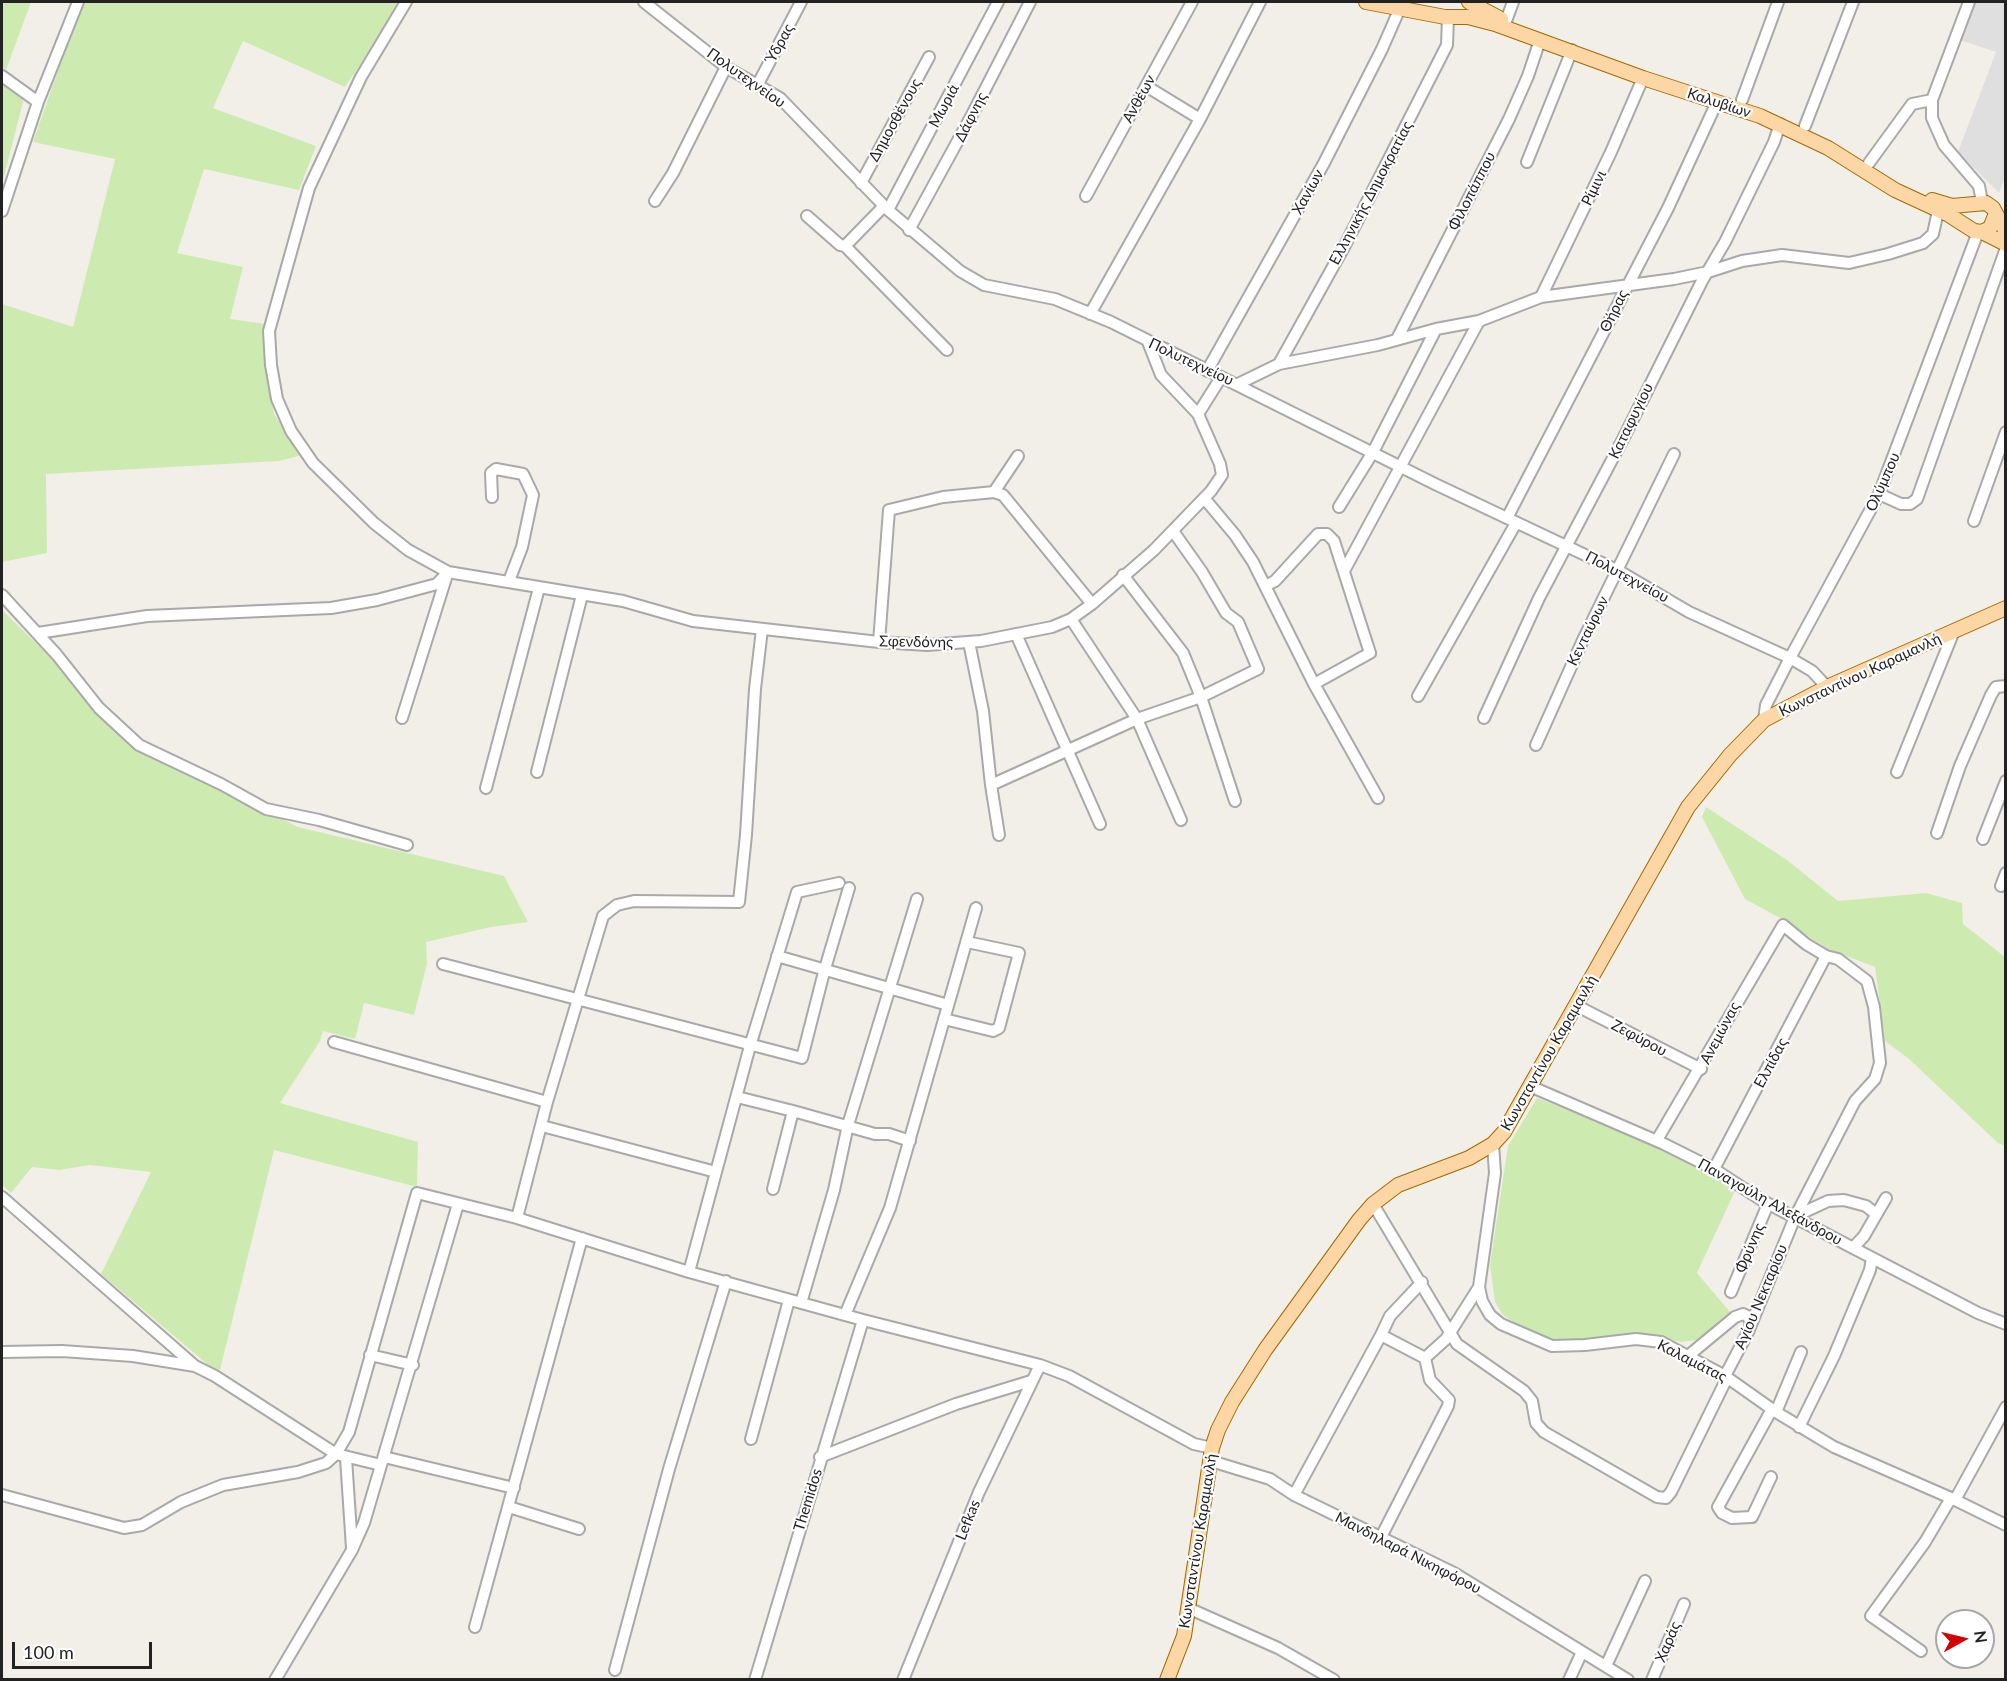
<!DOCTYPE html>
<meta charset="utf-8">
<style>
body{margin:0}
#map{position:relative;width:2007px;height:1681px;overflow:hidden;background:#f2efe9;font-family:Lato,sans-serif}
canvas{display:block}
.frame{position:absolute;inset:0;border:3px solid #222;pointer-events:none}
.north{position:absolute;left:1935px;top:1609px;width:60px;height:60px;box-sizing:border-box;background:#fff;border:2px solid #a7a7a7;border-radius:50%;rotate:82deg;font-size:16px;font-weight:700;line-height:24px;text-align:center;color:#222}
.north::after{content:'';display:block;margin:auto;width:21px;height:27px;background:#d40000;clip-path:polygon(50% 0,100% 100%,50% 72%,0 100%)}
.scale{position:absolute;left:12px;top:1642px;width:140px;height:27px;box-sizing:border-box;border:3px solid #222;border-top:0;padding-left:8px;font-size:18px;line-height:21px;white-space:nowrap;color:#222;-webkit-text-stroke:4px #fff;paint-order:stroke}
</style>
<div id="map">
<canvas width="2007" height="1681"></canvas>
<div class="frame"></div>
<div class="north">N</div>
<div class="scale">100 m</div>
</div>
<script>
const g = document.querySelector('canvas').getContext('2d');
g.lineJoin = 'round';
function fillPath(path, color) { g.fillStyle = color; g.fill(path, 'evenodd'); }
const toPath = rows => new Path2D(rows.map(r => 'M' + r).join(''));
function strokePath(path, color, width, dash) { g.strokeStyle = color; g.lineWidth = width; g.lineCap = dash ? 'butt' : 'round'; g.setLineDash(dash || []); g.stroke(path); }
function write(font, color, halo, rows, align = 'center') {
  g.font = font + ' Lato,sans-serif'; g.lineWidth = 4.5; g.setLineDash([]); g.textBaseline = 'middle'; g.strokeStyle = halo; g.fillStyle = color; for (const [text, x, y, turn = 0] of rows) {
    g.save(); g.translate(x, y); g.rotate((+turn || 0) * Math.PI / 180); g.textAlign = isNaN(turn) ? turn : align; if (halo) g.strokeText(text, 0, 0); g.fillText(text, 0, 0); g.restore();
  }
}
fillPath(toPath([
 [1975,2,2005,2,2006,175,1999,193,1958,152,1996,52,1960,40]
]), '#e0dfdf');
fillPath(toPath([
 [3,2,31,2,6,70,2,67],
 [82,2,402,2,345,87,243,41,213,108,316,146,299,190,204,169,177,253,243,267,230,319,265,324,267,373,274,414,302,455,279,461,46,474,47,553,2,562,2,304,73,327,115,159,33,142],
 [2,81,24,98,2,184],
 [2,610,144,748,298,827,504,876,528,922,491,927,426,942,427,964,414,1015,364,1003,355,1039,323,1031,320,1041,280,1103,418,1142,417,1187,274,1150,219,1374,101,1274,151,1172,90,1165,59,1170,32,1167,11,1193,2,1185],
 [1706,807,1787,860,1838,901,1926,893,1962,903,1963,924,2005,957,2005,1146,1998,1143,1909,1059,1885,1041,1875,967,1828,949,1782,919,1745,899,1702,817],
 [1537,1098,1656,1144,1731,1184,1735,1191,1697,1273,1730,1312,1723,1321,1697,1340,1681,1342,1647,1334,1555,1341,1523,1328,1503,1315,1495,1302,1490,1265,1508,1146]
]), '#cdebb0');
const minor = toPath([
 [406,2,361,77,309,188,269,331,271,365,277,399,291,431,313,463,374,523,408,550,448,572,623,601,693,621,879,642,927,645,981,641,1052,627,1071,619,1092,604,1154,550,1211,491,1222,475,1220,464,1198,414,1220,379],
 [644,2,726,67,780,98,888,210,960,271,984,285,1055,299,1111,322,1435,484,1619,571,1689,612,1790,658,1812,671,1827,687],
 [1969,2,1932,100,1932,118,1944,145,1979,186,1982,202],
 [1506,21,1513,2],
 [2,76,38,102,78,2],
 [758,84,801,2],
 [1146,86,1200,119],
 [1742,100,1778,2],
 [1805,126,1853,2],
 [1527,162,1572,50],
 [1869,163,1912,104,1932,100],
 [861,183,929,57],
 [1086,196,1192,2],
 [655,201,673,173,726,67],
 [888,210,998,2],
 [2,211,38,102],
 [807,216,840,245,845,246,884,206],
 [909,230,973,113,1030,2],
 [845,246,947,350],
 [1541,297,1611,152,1643,78],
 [1090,314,1200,119,1260,2],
 [1397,339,1509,119,1528,76,1540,40],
 [1148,342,1161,375,1198,414],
 [1279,364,1344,247,1447,45,1448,17],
 [1207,371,1324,163,1382,49,1400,8],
 [1238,384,1279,364,1378,345,1436,329,1479,321,1541,297,1674,279,1708,272,1742,261,1782,255,1849,263,1888,254,1923,243,1933,234,1938,211],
 [994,492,1003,495,1092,604],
 [1879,494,1901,504,1910,504,1917,499,2006,248],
 [492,497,491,473,496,469,523,474,533,495,522,547,509,581],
 [1204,498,1235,535,1253,562,1314,684,1370,653,1334,541,1327,534,1318,534,1275,581,1265,586],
 [1339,507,1373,452,1436,329],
 [1507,518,1668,208,1717,102],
 [1974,521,2006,432],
 [1344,571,1479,321],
 [1123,575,1183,653,1201,697,1235,801],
 [2,595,57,655,99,708,139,745,221,784,266,809,319,820,407,845],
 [1071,619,1137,719,1181,820],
 [38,633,147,616,331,608,377,600,437,584,448,572],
 [1016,634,1100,824],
 [879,642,889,510,943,497,994,492,1018,456],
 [969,642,983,711,991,785],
 [1314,684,1378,798],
 [1418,696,1516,523],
 [402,718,446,578],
 [1484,718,1539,598,1623,439,1702,281,1725,242,1774,142,1780,124],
 [1764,720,1766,705,1790,658,1879,494,1978,232],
 [1536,745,1583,640,1674,454],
 [537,772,582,595],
 [1897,772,1954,631],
 [486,788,539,588],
 [1937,833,1960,766,1991,695,1996,687,2006,686],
 [999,835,991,785,1137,719,1201,697,1258,669,1238,622,1226,613,1202,572,1173,531],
 [1983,839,2006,781],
 [2001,886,2006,873],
 [777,956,948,1005],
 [443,964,802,1058,824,972,849,888],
 [1577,1006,1701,1069],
 [944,1019,993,1031,999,1028,1019,953,967,942],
 [334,1042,547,1102],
 [1532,1087,1664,1144,1714,1169,1763,1201,1978,1313,2006,1324],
 [737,1097,793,1111,773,1189],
 [793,1111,875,1134,889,1134,910,1141],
 [542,1126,716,1172],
 [1657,1140,1783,925,1806,944,1826,956,1838,959,1867,981,1874,1007,1880,1063,1875,1079,1855,1101,1795,1217,1748,1332,1725,1376],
 [1493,1144,1495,1173,1479,1287,1482,1301,1490,1315,1501,1324,1552,1346,1585,1345,1636,1339,1661,1342,1725,1376,1776,1412,1834,1447,1951,1498,2006,1525],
 [1714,1169,1826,956],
 [2,1197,195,1366],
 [1373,1204,1457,1344,1524,1391,1532,1401,1536,1423,1544,1432,1657,1497,1666,1498,1671,1492,1727,1378],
 [1798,1215,1828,1201,1844,1200,1866,1206,1876,1214],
 [517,1218,547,1102,603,916,617,905,634,901,739,902,746,835,755,689,762,629],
 [1853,1248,1864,1236,1886,1198],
 [689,1272,750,1046,797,892,839,883],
 [1731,1292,1768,1204],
 [801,1303,834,1190,848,1125,917,899],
 [845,1315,890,1208,976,908],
 [2,1352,62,1351,133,1356,195,1366,215,1376,336,1454,349,1432,417,1193,517,1218,689,1272,863,1320,1040,1365,1069,1376,1194,1444,1212,1448],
 [370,1355,413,1365],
 [1688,1356,1735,1317,1743,1314,1749,1317,1750,1322],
 [1425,1358,1446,1339,1479,1287],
 [1776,1412,1801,1352],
 [1799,1427,1834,1356,1870,1270,1872,1258],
 [751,1439,789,1300],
 [384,1457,514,1488],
 [820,1457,956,1404,1031,1381],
 [346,1458,352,1548],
 [1211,1461,1270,1479,1294,1495,1454,1573,1628,1680],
 [1771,1477,1752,1517,1732,1518,1722,1513,1718,1507,1772,1409],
 [2,1495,124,1528,142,1525,181,1502,223,1485,298,1472,326,1463,336,1454,381,1465],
 [1294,1495,1381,1335],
 [1955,1500,2006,1407],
 [509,1507,579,1529],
 [1381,1537,1448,1406,1449,1400,1430,1380,1425,1358,1381,1335,1390,1316,1422,1282],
 [1188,1608,1278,1648,1334,1680],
 [475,1627,582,1238],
 [1921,1651,1871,1616,1925,1542,1951,1498],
 [1606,1666,1645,1581],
 [615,1670,669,1469,726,1281],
 [275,1680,352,1550,364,1523,458,1204],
 [755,1680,863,1320],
 [903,1680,979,1492,1040,1365],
 [1569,1680,1582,1652],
 [1652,1680,1684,1604]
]);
const major = toPath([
 [1366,2,1445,17,1468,17,1495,24,1643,78,1760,116,1828,148,1895,190,1949,215,1974,231,1982,232,1990,228,1995,216],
 [1469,2,1501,19],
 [1932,200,1952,206,1986,203,1993,208,2006,232],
 [1982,232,2006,244],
 [1167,1680,1184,1636,1212,1448,1218,1430,1232,1402,1265,1350,1359,1220,1373,1204,1398,1185,1469,1158,1493,1144,1504,1132,1688,807,1730,755,1764,720,1827,687,2006,608]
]);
strokePath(minor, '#a9a9a9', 14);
strokePath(major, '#a06b00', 16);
strokePath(minor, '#fff', 10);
strokePath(major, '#fcd6a4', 14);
write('15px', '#222', '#fff', [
 ["Ύδρας",780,43,-61],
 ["Πολυτεχνείου",746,78,35],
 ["Ανθέων",1139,99,-61],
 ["Καλυβίων",1719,103,18],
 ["Μωριά",944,106,-62],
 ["Δάφνης",971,117,-63],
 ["Δημοσθένους",895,120,-61],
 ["Ρίμινι",1594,188,-64],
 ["Φιλοπάππου",1472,191,-63],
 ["Χανίων",1308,192,-61],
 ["Ελληνικής Δημοκρατίας",1371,193,-62],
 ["Θήρας",1614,311,-64],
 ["Πολυτεχνείου",1191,362,25],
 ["Καταφυγίου",1631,421,-64],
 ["Ολύμπου",1883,482,-66],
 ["Πολυτεχνείου",1627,577,28],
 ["Κενταύρων",1588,631,-64],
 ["Σφενδόνης",916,642,1],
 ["Κωνσταντίνου Καραμανλή",1860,675,-25],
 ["Ανεμώνας",1720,1033,-62],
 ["Ζεφύρου",1639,1038,28],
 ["Κωνσταντίνου Καραμανλή",1549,1053,-60],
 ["Ελπίδας",1771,1063,-62],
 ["Παναγούλη Αλεξάνδρου",1770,1202,29],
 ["Φρύνης",1750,1248,-67],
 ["Αγίου Νεκταρίου",1761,1297,-67],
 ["Καλαμάτας",1692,1361,27],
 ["Themidos",808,1500,-73],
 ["Lefkas",968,1520,-68],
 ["Κωνσταντίνου Καραμανλή",1198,1541,-81],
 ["Μανδηλαρά Νικηφόρου",1408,1553,27],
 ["Χαράς",1668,1642,-67]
]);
</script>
